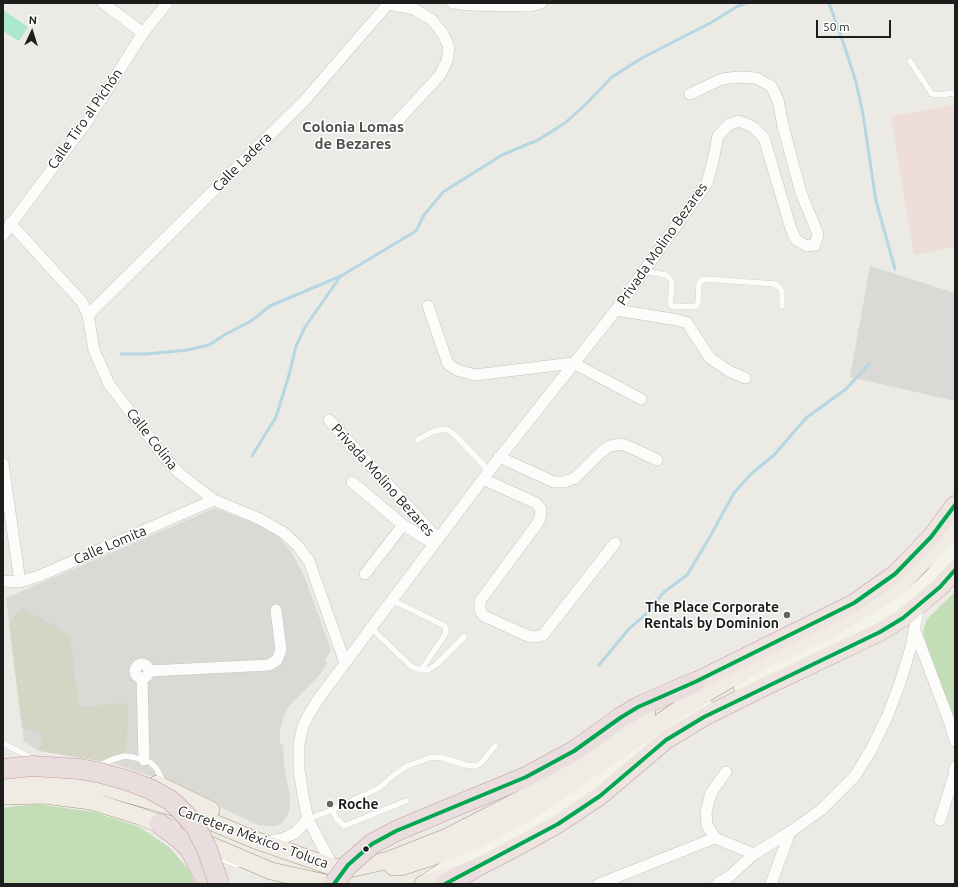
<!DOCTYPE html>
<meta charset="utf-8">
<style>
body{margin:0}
#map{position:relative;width:958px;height:887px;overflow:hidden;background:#eceae4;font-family:Ubuntu,sans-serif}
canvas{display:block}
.frame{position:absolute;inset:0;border:4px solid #1d1d1d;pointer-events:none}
.north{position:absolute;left:12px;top:12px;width:40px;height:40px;-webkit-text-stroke:3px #fff;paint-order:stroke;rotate:4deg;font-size:11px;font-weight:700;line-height:16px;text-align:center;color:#1d1d1d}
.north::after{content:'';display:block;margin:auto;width:14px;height:18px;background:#1d1d1d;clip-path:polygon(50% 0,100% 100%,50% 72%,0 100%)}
.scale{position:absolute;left:816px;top:20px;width:75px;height:18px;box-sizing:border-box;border:2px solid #1d1d1d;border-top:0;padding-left:5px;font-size:12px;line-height:14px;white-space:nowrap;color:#1d1d1d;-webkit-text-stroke:3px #fff;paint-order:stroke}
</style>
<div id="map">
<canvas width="958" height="887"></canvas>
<div class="frame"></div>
<div class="north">N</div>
<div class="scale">50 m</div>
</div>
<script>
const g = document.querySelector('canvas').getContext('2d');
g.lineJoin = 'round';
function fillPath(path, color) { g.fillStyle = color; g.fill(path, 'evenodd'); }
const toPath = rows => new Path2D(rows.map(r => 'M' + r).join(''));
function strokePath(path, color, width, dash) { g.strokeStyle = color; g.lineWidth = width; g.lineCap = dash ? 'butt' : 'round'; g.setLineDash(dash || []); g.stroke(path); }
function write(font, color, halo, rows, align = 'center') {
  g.font = font + ' Ubuntu,sans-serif'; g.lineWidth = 3; g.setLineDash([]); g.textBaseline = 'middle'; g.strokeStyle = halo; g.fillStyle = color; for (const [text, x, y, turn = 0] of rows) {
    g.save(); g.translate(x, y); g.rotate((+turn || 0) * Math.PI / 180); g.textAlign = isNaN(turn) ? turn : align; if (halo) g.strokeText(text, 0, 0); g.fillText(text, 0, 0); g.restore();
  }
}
fillPath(toPath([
 [870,266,955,293,955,401,850,377],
 [215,508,274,531,292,553,305,578,331,650,325,661,327,663,319,676,295,700,288,708,283,718,280,732,280,744,283,745,284,763,290,798,290,809,287,816,283,822,277,826,268,826,258,825,160,779,112,763,40,751,24,742,6,598]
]), '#dbd9d6');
fillPath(toPath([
 [955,105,955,247,914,255,891,116]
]), '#efddd8');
fillPath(toPath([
 [21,607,70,635,79,707,121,703,128,707,127,742,123,754,112,763,40,751,42,733,22,728,9,624]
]), '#d5d5c5');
fillPath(toPath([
 [955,592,955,723,923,634,924,627,927,619],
 [35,804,94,812,139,827,169,847,189,870,195,884,3,884,3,808]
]), '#c3ddb7');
fillPath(toPath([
 [3,10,28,27,19,41,3,31]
]), '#ace8d0');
strokePath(toPath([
 [829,3,843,42,856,82,863,114,876,201,895,269],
 [121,354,146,354,187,350,209,345,226,334,251,321,270,306,341,276,416,231,424,215,443,192,502,155,538,140,565,123,586,104,612,77,642,58,712,22,738,6,747,3],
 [252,456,276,417,289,375,296,346,305,327,340,277],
 [599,665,628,630,648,612,663,593,687,575,707,542,734,493,751,474,775,454,806,418,846,389,869,364]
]), '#b5d7e2', 3);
const service = toPath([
 [910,61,932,94,939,95,955,93],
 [644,271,666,275,671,280,672,284,670,304,672,306,696,307,698,302,699,284,702,280,707,279,775,284,780,288,782,292,782,306],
 [417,440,434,431,447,429,455,435,489,471],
 [392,600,445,626,446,631,445,635,421,670],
 [371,628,412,667,421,670,428,670,437,664,464,637],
 [3,743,31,758],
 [100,765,111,760,124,756,132,757,144,760,151,763,156,768,164,783],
 [332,810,337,819,344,826,406,801],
 [308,819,332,810,379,788,394,775,407,766,432,757,443,758,466,765,476,766,481,763,495,746],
 [214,857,237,865]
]);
const minor = toPath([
 [103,3,143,33],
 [453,3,469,5,531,6,541,3],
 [389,4,414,9,432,20,443,34,449,47,447,61,440,75,390,129],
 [10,223,82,302,88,315,94,350,109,384,165,458,179,473,214,500,260,519,284,533,298,546,309,561,345,663],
 [3,235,86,123,143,33,167,3],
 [428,306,448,364,457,370,475,375,573,363,641,399],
 [616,310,678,320,687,323,710,358,729,371,745,378],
 [88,315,305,100,389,3],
 [329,420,438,539],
 [499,457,554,482,564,482,575,478,602,451,610,446,621,444,632,448,657,460],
 [3,464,20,582],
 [483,479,536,503,541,509,540,518,537,524,480,601,480,610,484,616,528,636,536,637,543,635,615,543],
 [352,482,403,525,434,544],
 [365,574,403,525],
 [3,581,20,582,39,576,214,500],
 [915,631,951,726,955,741],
 '135 671a7 7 0 1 1 14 0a7 7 0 1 1-14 0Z',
 [149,671,269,665,277,660,281,650,276,610],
 [142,678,144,760],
 [940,820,954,776,955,767],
 [715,838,707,825,706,812,711,793,726,772],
 [267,842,282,839,295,833,308,819],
 [333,867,308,819,304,801,299,770,299,744,303,726,308,716,317,701,371,628,489,471,616,310,707,183,713,161,718,136,728,125,739,121,753,127,764,138,791,229,796,240,807,246,815,245,818,234,801,193,783,126,778,100,771,86,756,78,738,77,722,79,690,94],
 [599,884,715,838,754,854],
 [717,884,730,876,754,854,790,832,821,810,855,776,871,750,887,717,900,683,911,647,919,605],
 [771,884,790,832]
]);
const secondary = toPath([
 [742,688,840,639,895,608,914,594,932,577,955,549],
 [429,880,459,860,541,817,618,764,646,740,666,728,706,707]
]);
const primary = toPath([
 [3,781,49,779,93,784,183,810,255,840,333,867,349,869,389,860,445,838,537,791,634,721,647,712],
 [157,784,211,810],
 [3,796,44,795,91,801,139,816,172,829],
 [196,839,271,871,330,884],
 [393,867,401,867,429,858,475,841,530,811,684,706,763,660,834,627,896,589,946,538,955,526],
 [423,884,457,874]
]);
const trunk = toPath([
 [695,682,854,603,895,574,931,537,955,505],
 [470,871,524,843,558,824,600,796,666,740,704,717,762,688,880,632,903,618,940,587,955,570]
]);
const motorway = toPath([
 [422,820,526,777,574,751,620,718,638,707,695,682],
 [160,824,180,839,190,849,208,884],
 [445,884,470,871]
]);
strokePath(service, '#c4c4c1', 6);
strokePath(minor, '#c4c4c1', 12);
strokePath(secondary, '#93967c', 17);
strokePath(primary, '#a29982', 18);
strokePath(trunk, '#c39aa4', 19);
strokePath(motorway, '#c39aa4', 21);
strokePath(service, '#fcfcfb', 5.5);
strokePath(minor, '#fcfcfb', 11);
strokePath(secondary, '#f3f3e8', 16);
strokePath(primary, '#f0ece3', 17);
strokePath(trunk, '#ede4e0', 18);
strokePath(motorway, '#eaddde', 20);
const motorwayBridge = toPath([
 [3,769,32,766,80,769,101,773,129,781,150,789,170,800,185,814,196,827,207,849,219,884],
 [334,884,348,865,372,844,396,831,422,820]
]);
strokePath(motorwayBridge, '#c39aa4', 21, []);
strokePath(motorwayBridge, '#eaddde', 20);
strokePath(toPath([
 [334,884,348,865,372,844,396,831,526,777,574,751,620,718,638,707,695,682,854,603,895,574,931,537,955,505],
 [445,884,558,824,600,796,666,740,704,717,880,632,903,618,940,587,955,570]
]), '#00a651', 4);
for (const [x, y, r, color] of [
 [787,615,4,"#656563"],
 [330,804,4,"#656563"],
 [366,849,3.5,"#1d1d1d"]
]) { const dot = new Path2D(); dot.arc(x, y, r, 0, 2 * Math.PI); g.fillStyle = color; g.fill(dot); strokePath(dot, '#fff', 1.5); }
write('14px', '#1d1d1d', '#fff', [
 ["Calle Tiro al Pichón",85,119,-55],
 ["Calle Ladera",242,162,-45],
 ["Privada Molino Bezares",662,244,-55],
 ["Calle Colina",152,439,52],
 ["Privada Molino Bezares",383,480,48],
 ["Calle Lomita",110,545,-23],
 ["Carretera México - Toluca",253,837,20]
]);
write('bold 14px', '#1d1d1d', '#fff', [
 ["The Place Corporate",779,607],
 ["Rentals by Dominion",779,623],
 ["Roche",338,804,"left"]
], 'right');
write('bold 15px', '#505050', '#fff', [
 ["Colonia Lomas",353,127],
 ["de Bezares",353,144]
]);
</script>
